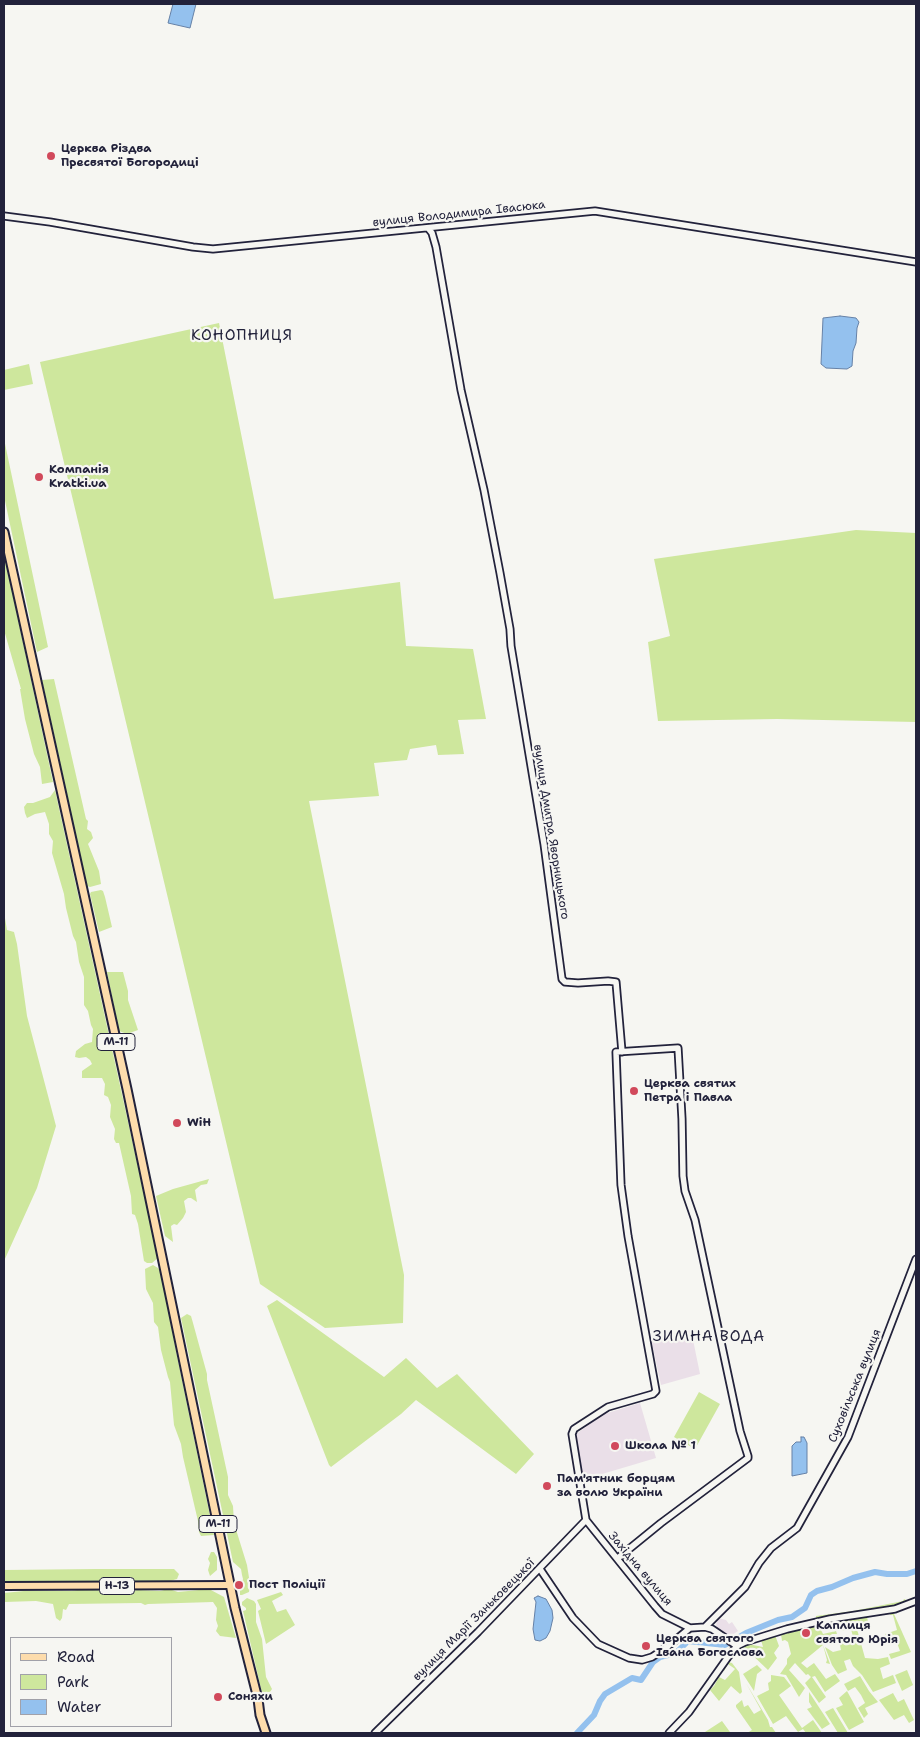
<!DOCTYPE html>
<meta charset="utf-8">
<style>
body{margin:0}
#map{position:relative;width:920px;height:1737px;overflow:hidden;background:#f6f6f2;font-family:"Shantell Sans",sans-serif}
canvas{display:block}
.frame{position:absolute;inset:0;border:5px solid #22223b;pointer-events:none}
.legend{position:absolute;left:10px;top:1637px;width:162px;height:90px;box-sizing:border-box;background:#f6f6f2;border:1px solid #a1a1a9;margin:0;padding:6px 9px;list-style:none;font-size:15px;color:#22223b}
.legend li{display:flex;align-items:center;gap:10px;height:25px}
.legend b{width:25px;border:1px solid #a1a1a9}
</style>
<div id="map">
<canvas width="920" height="1737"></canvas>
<div class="frame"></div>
<ul class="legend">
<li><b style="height:6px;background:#fddcac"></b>Road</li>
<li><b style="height:14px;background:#cee79d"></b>Park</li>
<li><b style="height:14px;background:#94c1ee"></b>Water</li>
</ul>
</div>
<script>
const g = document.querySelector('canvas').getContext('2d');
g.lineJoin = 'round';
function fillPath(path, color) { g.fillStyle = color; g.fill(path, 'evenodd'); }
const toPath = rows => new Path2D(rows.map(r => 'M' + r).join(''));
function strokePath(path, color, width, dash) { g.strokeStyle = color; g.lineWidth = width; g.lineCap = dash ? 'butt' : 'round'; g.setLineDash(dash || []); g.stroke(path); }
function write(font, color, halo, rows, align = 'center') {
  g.font = font + ' "Shantell Sans",sans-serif'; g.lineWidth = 4.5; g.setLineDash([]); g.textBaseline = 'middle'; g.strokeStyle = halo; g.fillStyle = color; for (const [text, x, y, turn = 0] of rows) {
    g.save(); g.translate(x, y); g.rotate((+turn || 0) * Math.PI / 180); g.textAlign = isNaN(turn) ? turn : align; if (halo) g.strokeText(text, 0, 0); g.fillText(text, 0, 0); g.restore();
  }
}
fillPath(toPath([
 [691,1330,700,1374,661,1385,651,1339],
 [640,1403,656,1458,582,1480,575,1435,601,1415],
 [718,1618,726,1620,729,1624,732,1622,738,1631,729,1637,718,1629,716,1625]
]), '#eadfe8');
fillPath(toPath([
 [219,323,274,599,400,582,406,646,473,649,486,719,458,720,464,754,438,755,436,745,410,749,407,760,374,763,379,796,309,801,404,1275,403,1323,325,1328,260,1284,40,362],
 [29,364,33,384,4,390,4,370],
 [4,439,48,647,37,652,4,496],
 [856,530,916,533,916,722,777,719,658,721,648,642,670,636,654,559],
 [4,554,53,782,42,784,40,767,34,754,25,719,20,689,21,689,4,630],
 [54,679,86,819,88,821,87,829,91,832,93,838,88,844,99,871,101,884,90,887,87,886,42,680],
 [55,790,158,1258,152,1263,147,1263,144,1261,138,1224,135,1215,132,1214,131,1196,119,1143,116,1143,114,1139,115,1129,110,1117,111,1105,108,1097,104,1095,105,1084,102,1078,82,1078,82,1071,92,1064,90,1060,86,1057,79,1058,75,1057,76,1051,85,1044,92,1042,93,1029,91,1025,88,1011,84,1005,84,977,79,962,76,942,73,936,66,908,64,894,52,853,53,841,49,834,49,824,45,812,35,814,27,818,25,813,24,807,27,803,33,803,50,797],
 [101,890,103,891,105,897,112,927,99,932,90,894,91,892],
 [4,912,7,930,14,932,17,944,27,1016,56,1126,37,1188,4,1261],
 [107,972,123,972,128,991,128,1000,138,1030,127,1034,119,1031],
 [209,1179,207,1184,201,1185,195,1190,197,1202,191,1198,188,1198,184,1201,186,1212,183,1218,177,1225,174,1224,171,1226,173,1242,165,1236,156,1196,173,1189],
 [153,1265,158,1268,163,1274,175,1346,214,1535,201,1536,199,1532,198,1521,183,1457,181,1444,174,1425,170,1382,168,1377,161,1350,158,1327,154,1322,153,1303,146,1289,145,1269],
 [277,1300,384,1377,406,1358,437,1388,457,1374,534,1454,516,1474,416,1400,401,1414,331,1467,329,1465,267,1306],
 [187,1314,191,1316,193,1323,207,1374,207,1380,228,1477,228,1495,233,1506,234,1523,247,1565,250,1584,249,1592,242,1595,240,1595,240,1590,243,1579,242,1575,241,1569,233,1562,181,1318],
 [699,1392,720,1404,695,1449,674,1437],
 [211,1552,214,1552,217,1557,217,1570,210,1576,208,1570,210,1563,208,1559],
 [96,1569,174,1569,179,1574,177,1579,170,1581,140,1581,113,1583,108,1581,16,1583,4,1581,4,1570],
 [83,1589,92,1590,129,1591,138,1590,160,1591,169,1589,178,1592,209,1589,224,1597,236,1638,220,1636,216,1631,218,1626,216,1620,217,1608,213,1602,148,1604,145,1605,141,1603,69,1604,66,1610,63,1609,62,1618,60,1621,56,1618,53,1604,36,1601,4,1602,4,1593,24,1591,72,1591],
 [281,1592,283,1595,272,1601,277,1612,286,1609,295,1625,266,1644,258,1611,261,1609,257,1600],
 [247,1598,254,1601,256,1604,256,1622,262,1639,266,1677,272,1689,270,1692,262,1693,243,1611,246,1610,246,1608,242,1605,242,1602],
 [904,1599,908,1601,894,1607,816,1620,816,1616,853,1611,903,1601],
 [891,1613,894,1614,911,1652,891,1659,889,1654,900,1651,896,1640,889,1641,885,1634,897,1630,893,1615,890,1615],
 [867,1617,869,1626,857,1629,865,1658,878,1659,888,1657,890,1664,880,1668,883,1679,893,1675,896,1683,873,1692,862,1675,853,1666,850,1659,844,1661,847,1670,838,1674,832,1665,825,1647,833,1652,841,1650,839,1640,853,1637,851,1629,839,1631,836,1621],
 [834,1621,835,1623,822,1625,822,1630,821,1630,823,1634,836,1631,837,1634,832,1634,829,1637,823,1638,822,1640,820,1637,820,1640,823,1645,829,1661,830,1664,826,1663,827,1660,823,1645,801,1663,807,1668,814,1663,826,1679,835,1674,840,1681,825,1692,815,1676,812,1677,826,1697,819,1703,805,1683,811,1677,808,1674,806,1675,795,1663,789,1670,805,1688,799,1697,786,1675,780,1674,787,1664,787,1659,791,1654,788,1642,785,1640,782,1641,781,1634,808,1627,809,1626,813,1627],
 [775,1635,779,1646,774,1653,777,1658,768,1670,748,1651,745,1653,742,1649,748,1644,763,1647,761,1640],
 [728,1662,732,1663,739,1672,742,1692,740,1694,731,1686,719,1701,710,1690,714,1686,719,1677,725,1680,735,1669,728,1664,724,1671,724,1668],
 [757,1665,762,1670,757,1674,754,1691,743,1674],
 [907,1670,913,1685,902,1691,895,1675],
 [771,1675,784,1677,791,1686,779,1695,802,1728,813,1720,822,1733,806,1733,803,1729,798,1732,786,1716,773,1724,757,1696,769,1690,768,1683,771,1681],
 [860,1676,869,1691,878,1702,865,1708,868,1714,864,1718,858,1708,865,1703,861,1695,855,1687,848,1691,844,1684],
 [746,1683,768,1720,770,1727,772,1727,776,1733,747,1733,752,1730,736,1707,736,1705,742,1700,744,1707,748,1705,754,1714,761,1710],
 [847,1691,864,1722,849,1730,836,1708,843,1705,839,1698],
 [809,1692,830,1724,822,1729,807,1709,812,1707,809,1702],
 [893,1693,898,1702,904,1699,914,1720,909,1723,904,1715,894,1720,879,1700],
 [833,1708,848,1733,838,1733,825,1712],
 [722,1721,730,1732,728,1733,707,1733,705,1732]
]), '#cee79d');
const water = toPath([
 [173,4,196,4,190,28,168,23,173,4],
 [840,316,856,318,859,322,857,328,856,343,853,351,852,366,847,369,826,368,821,364,823,318,840,316],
 [801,1437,804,1437,807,1443,807,1473,792,1476,792,1446,796,1442,801,1442,801,1437],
 [538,1596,546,1599,552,1610,553,1618,550,1631,546,1638,540,1641,535,1640,533,1629,536,1602,534,1598,538,1596]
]);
fillPath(water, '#94c1ee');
strokePath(water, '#6681a6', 1);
strokePath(toPath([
 [577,1733,594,1715,600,1701,605,1694,632,1678,641,1680,653,1662,660,1657,676,1653,688,1641,725,1645,746,1633,778,1620,792,1617,805,1608,811,1595,817,1591,832,1587,853,1578,875,1572,887,1574,907,1574,916,1571]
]), '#94c1ee', 6);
const secondary = toPath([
 [4,216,50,222,193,247,213,249,595,211,916,262],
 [428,228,432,233,436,247,461,390,484,490,500,573,510,629,511,646,544,844,562,979,565,982,578,983,608,981,616,982,622,1052],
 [586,1520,572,1434,574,1429,608,1407,653,1394,656,1391,628,1236,621,1185,616,1052,678,1048,682,1119,683,1176,685,1191,695,1220,740,1431,748,1456,748,1458,661,1523,618,1558],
 [586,1520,655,1606,662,1614,690,1628,705,1627,712,1629,737,1646],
 [540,1569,573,1618,598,1644,629,1658,642,1660,652,1657,667,1647,690,1628],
 [705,1627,745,1587,759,1563,771,1548,797,1528,848,1437,916,1259],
 [375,1733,478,1632,586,1520],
 [669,1733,689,1712,728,1657,737,1646,745,1642,787,1629,830,1619,895,1609,916,1601]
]);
const primary = toPath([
 [4,1586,231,1585]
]);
const highway = toPath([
 [4,532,127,1089,235,1608,258,1699,260,1715,266,1733]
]);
strokePath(secondary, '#22223b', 9);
strokePath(primary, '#22223b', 10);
strokePath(highway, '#22223b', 11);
strokePath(secondary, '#f6f6f2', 5.5);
strokePath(primary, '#fddcac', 6);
strokePath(highway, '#fddcac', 7);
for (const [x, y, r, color] of [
 [51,156,5,"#d1495b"],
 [39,477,5,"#d1495b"],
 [634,1091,5,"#d1495b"],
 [177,1123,5,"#d1495b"],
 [615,1446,5,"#d1495b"],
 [547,1486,5,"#d1495b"],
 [239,1585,5,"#d1495b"],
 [806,1633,5,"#d1495b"],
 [646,1646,5,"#d1495b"],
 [218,1697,5,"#d1495b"]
]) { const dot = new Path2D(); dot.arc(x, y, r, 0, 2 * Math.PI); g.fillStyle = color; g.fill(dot); strokePath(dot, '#f6f6f2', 2); }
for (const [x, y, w] of [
 [116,1042,38],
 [218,1524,38],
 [117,1586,35]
]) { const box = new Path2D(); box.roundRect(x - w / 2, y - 8.5, w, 17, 4); g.fillStyle = '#f6f6f2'; g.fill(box); strokePath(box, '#22223b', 1); }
write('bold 11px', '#22223b', null, [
 ["М-11",116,1042],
 ["М-11",218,1524],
 ["Н-13",117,1586]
]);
write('bold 12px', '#22223b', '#f6f6f2', [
 ["Церква Різдва",61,149],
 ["Пресвятої Богородиці",61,163],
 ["Компанія",49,470],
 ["Kratki.ua",49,484],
 ["Церква святих",644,1084],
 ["Петра і Павла",644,1098],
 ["WiH",187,1123],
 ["Школа № 1",625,1446],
 ["Пам'ятник борцям",557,1479],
 ["за волю України",557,1493],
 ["Пост Поліції",249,1585],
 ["Каплиця",816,1626],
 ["святого Юрія",816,1640],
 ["Церква святого",656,1639],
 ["Івана Богослова",656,1653],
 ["Соняхи",228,1697]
], 'left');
write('12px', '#22223b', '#f6f6f2', [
 ["вулиця Володимира Івасюка",459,214,-6],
 ["вулиця Дмитра Яворницького",551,832,81],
 ["Суховільська вулиця",855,1386,-68],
 ["Західна вулиця",640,1569,50],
 ["вулиця Марії Заньковецької",474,1620,-45]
]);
g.letterSpacing = '1px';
write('15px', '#22223b', '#f6f6f2', [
 ["КОНОПНИЦЯ",242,336],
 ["ЗИМНА ВОДА",709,1337]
]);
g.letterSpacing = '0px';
</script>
